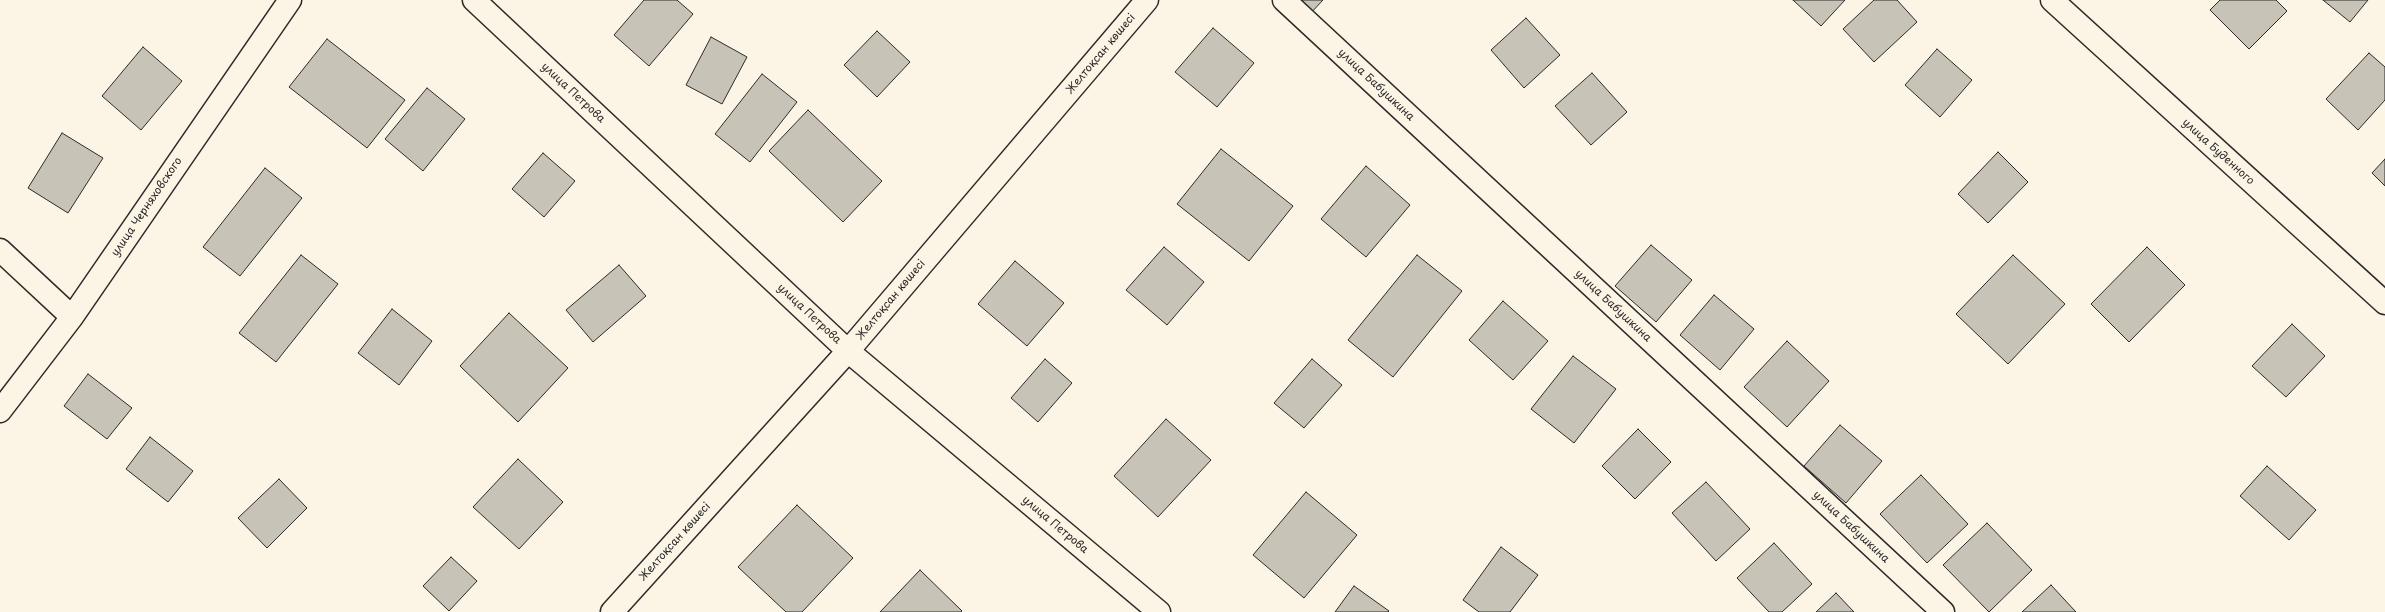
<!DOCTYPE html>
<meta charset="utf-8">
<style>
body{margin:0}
canvas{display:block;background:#fcf5e5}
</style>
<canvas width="2385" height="612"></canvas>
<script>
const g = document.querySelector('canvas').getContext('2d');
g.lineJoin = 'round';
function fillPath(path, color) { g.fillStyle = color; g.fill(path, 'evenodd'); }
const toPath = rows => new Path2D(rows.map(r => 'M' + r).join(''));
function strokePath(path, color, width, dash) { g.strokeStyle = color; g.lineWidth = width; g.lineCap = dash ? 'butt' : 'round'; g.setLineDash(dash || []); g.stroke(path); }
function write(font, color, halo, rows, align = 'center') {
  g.font = font + ' "Playpen Sans",sans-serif'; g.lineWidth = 3; g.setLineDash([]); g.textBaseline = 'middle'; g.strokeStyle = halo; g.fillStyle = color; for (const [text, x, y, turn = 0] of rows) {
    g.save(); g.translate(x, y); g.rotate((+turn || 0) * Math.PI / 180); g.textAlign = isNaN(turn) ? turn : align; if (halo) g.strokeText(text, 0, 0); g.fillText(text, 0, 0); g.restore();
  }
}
const building = toPath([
 [644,0,677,0,693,14,649,66,614,35,644,0],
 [1294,0,1323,0,1310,14,1294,0],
 [1793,0,1845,0,1821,26,1793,0],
 [1874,0,1897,0,1917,22,1874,62,1843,29,1874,0],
 [2220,0,2276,0,2287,11,2249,49,2210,10,2220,0],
 [2323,0,2368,0,2350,22,2323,0],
 [1526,18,1560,55,1524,88,1491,50,1526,18],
 [1213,28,1254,63,1217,107,1175,72,1213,28],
 [877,31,910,62,877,97,844,65,877,31],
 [711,37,747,57,722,104,686,85,711,37],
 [327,39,405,100,367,148,289,87,327,39],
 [143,47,182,81,141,130,102,96,143,47],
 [1937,49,1972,80,1940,117,1905,85,1937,49],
 [2369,53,2385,67,2385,100,2358,130,2326,99,2369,53],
 [1592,73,1627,112,1591,145,1555,106,1592,73],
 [762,74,797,102,750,162,715,134,762,74],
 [427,88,465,119,423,171,385,139,427,88],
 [808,110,882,181,843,222,769,151,808,110],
 [62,133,103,158,68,213,28,188,62,133],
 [1221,149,1293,206,1249,261,1177,204,1221,149],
 [1998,152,2028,182,1988,223,1958,194,1998,152],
 [543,153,575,181,544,217,512,189,543,153],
 [2385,159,2385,186,2372,173,2385,159],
 [1366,166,1410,205,1366,257,1321,219,1366,166],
 [265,168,302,198,240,276,203,247,265,168],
 [1651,245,1692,280,1656,322,1615,286,1651,245],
 [1164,247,1204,282,1167,325,1126,290,1164,247],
 [2147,247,2185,285,2129,342,2091,304,2147,247],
 [301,255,338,284,276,362,239,333,301,255],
 [1417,255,1462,291,1393,377,1348,340,1417,255],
 [2013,255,2065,304,2008,364,1956,314,2013,255],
 [1015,261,1064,303,1027,346,978,304,1015,261],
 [619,265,646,296,593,342,566,310,619,265],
 [1714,295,1754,329,1720,370,1680,335,1714,295],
 [1503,301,1548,341,1513,380,1469,340,1503,301],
 [392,309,432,341,399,385,358,353,392,309],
 [509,313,568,368,518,422,460,366,509,313],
 [2292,324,2325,356,2286,397,2252,366,2292,324],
 [1787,341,1829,381,1787,427,1744,387,1787,341],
 [1573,356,1616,389,1574,443,1531,409,1573,356],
 [1045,359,1072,383,1038,422,1011,398,1045,359],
 [1312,359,1342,385,1304,428,1274,403,1312,359],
 [88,374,132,408,107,439,64,406,88,374],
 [1166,419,1211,460,1158,517,1114,476,1166,419],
 [1840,425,1882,461,1846,503,1804,466,1840,425],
 [1638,429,1671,462,1635,499,1602,466,1638,429],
 [150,437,193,471,168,502,126,469,150,437],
 [518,459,563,502,519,549,473,507,518,459],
 [2267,466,2316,510,2289,540,2240,496,2267,466],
 [1921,475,1968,524,1927,563,1880,514,1921,475],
 [279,479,307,508,267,548,238,518,279,479],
 [1706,482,1750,529,1716,561,1672,513,1706,482],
 [1306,492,1357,535,1304,598,1253,555,1306,492],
 [797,505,853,558,802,612,786,612,738,567,797,505],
 [1987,523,2032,570,1989,612,1943,565,1987,523],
 [1774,543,1812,584,1782,612,1769,612,1737,578,1774,543],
 [1501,547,1538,575,1510,612,1479,612,1463,600,1501,547],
 [451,557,477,581,449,611,423,586,451,557],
 [920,570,962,611,961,612,880,612,920,570],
 [2051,585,2076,612,2022,612,2051,585],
 [1354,586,1389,611,1388,612,1335,612,1354,586],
 [1836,593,1854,612,1816,612,1836,593]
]);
fillPath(building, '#c8c3b7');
strokePath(building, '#2b2b2b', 1);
const street = toPath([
 [474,0,848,351,1159,612],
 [1284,0,1943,612],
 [2052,0,2385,303],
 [0,250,72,317],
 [0,411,72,317,290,0],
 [612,612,848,351,1147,0]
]);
strokePath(street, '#2b2b2b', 25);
strokePath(street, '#fcf5e5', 22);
write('11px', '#2b2b2b', '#fcf5e5', [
 ["Желтоқсан көшесі",1101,54,-50],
 ["улица Бабушкина",1376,85,43],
 ["улица Петрова",573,93,43],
 ["улица Буденного",2218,152,42],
 ["улица Черняховского",147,207,-56],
 ["Желтоқсан көшесі",891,300,-50],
 ["улица Бабушкина",1613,306,43],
 ["улица Петрова",809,314,43],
 ["улица Петрова",1055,525,40],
 ["улица Бабушкина",1851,527,43],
 ["Желтоқсан көшесі",675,542,-48]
]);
</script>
